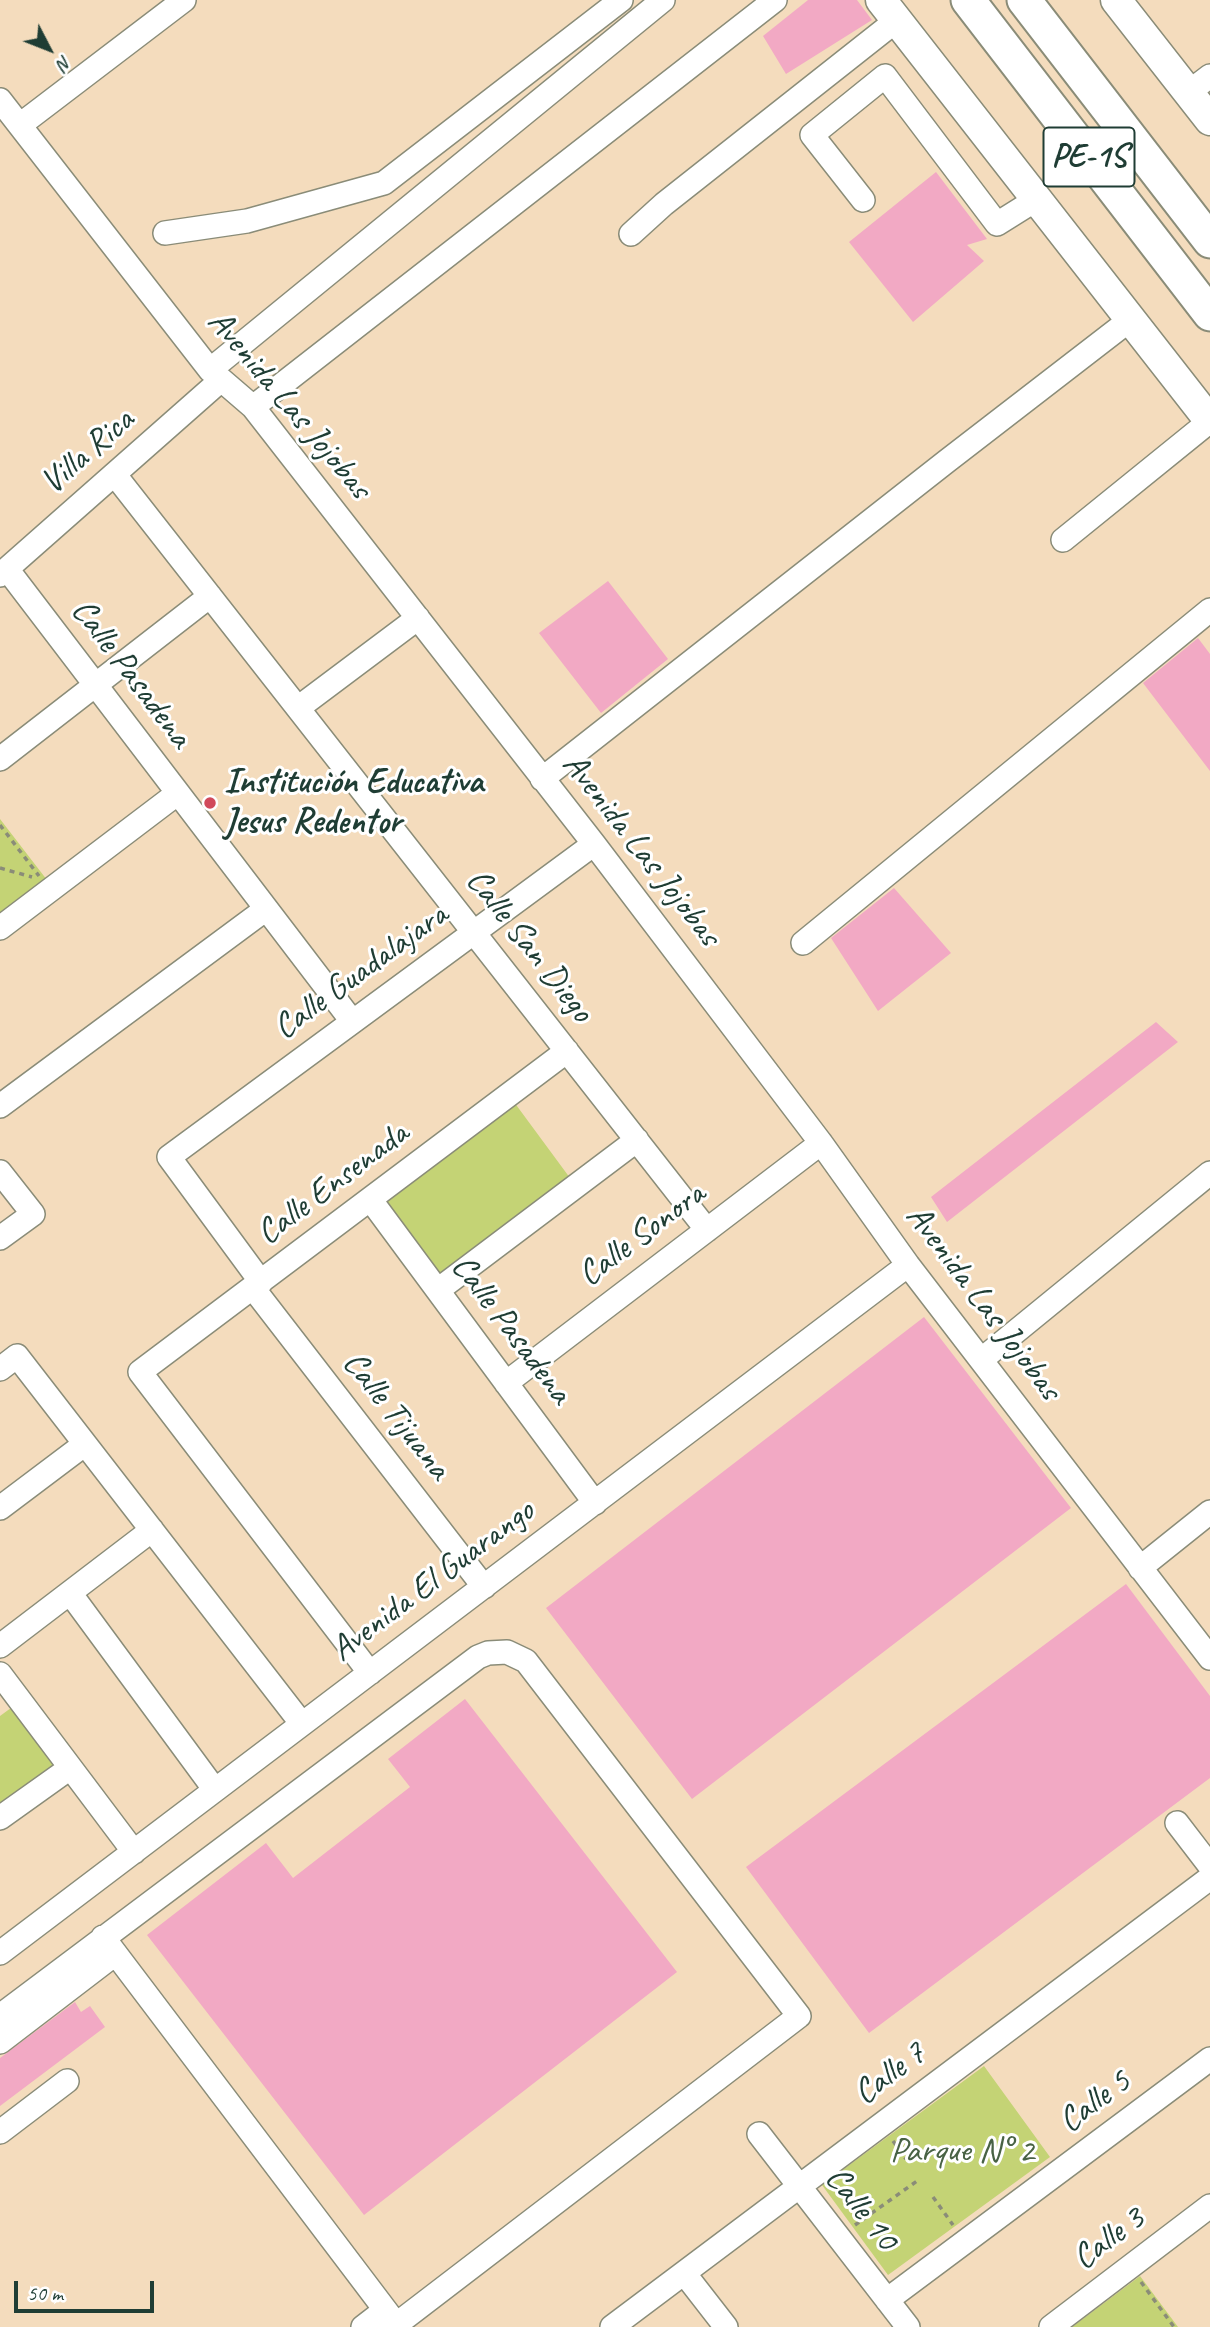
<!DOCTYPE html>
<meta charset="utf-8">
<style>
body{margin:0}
#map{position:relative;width:1210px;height:2327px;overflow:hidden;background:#f4dcbd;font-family:Caveat,sans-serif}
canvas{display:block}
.north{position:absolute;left:14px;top:14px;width:70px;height:70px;-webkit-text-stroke:5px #fff;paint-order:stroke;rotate:132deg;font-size:19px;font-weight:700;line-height:28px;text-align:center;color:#1f3d34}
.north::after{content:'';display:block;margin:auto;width:24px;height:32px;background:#1f3d34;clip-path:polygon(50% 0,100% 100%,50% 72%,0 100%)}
.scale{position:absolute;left:14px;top:2281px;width:140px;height:32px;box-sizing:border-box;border:4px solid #1f3d34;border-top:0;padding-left:9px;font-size:21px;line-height:24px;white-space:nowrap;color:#1f3d34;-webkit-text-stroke:5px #fff;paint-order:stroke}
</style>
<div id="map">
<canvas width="1210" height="2327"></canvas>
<div class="north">N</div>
<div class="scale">50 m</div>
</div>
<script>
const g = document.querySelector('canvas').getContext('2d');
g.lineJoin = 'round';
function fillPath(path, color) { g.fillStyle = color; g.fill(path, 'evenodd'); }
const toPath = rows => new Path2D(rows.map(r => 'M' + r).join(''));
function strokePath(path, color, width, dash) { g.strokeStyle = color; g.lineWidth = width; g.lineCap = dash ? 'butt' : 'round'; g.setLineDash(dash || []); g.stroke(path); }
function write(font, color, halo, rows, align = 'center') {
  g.font = font + ' Caveat,sans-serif'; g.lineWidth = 6; g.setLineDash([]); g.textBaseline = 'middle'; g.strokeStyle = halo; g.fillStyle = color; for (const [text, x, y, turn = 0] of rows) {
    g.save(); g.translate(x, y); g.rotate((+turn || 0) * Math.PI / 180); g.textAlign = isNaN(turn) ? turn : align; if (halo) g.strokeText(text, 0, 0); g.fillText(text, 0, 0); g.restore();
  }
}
fillPath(toPath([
 [0,819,47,880,0,916],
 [514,1102,570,1178,439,1275,383,1199],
 [15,1705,59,1767,0,1809,0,1716],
 [984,2066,1050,2157,888,2275,822,2185],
 [1140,2276,1178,2327,1072,2327]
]), '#c4d375');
fillPath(toPath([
 [808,0,857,0,872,20,786,74,763,36],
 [936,172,987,239,967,245,984,261,913,322,849,242],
 [608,581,668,659,601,713,539,633],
 [1198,638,1210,654,1210,771,1143,683],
 [894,888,951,953,878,1011,831,938],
 [1156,1022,1178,1042,947,1222,931,1197],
 [924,1317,1071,1508,692,1799,546,1608],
 [1126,1584,1210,1696,1210,1778,869,2033,746,1867],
 [465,1699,677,1972,364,2215,147,1935,266,1843,293,1878,410,1787,388,1759],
 [75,2002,81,2012,90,2006,105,2027,0,2106,0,2058]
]), '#f2a9c4');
const minor = toPath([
 [1189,92,1210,76],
 [0,100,210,370,253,407,594,844,821,1143,908,1265,1210,1658],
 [20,125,184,0],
 [863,200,812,135,885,76,997,224,1037,199],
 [165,233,247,221,384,183,621,0],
 [631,234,664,204,897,20],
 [210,370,663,0],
 [253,407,775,0],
 [115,475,707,1230],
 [1063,540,1210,421],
 [7,569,352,1021],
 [0,575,221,380],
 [298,708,418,618],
 [0,759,210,596],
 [542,779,947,461,1131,319],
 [0,928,178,793],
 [803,943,1210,610],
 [0,1106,266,909],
 [0,1172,33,1214,0,1238],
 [370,1199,595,1503],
 [261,1282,169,1157,594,844],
 [253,1288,484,1587],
 [438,1290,637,1140],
 [981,1360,1210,1173],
 [0,1369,17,1356,302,1724],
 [506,1383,821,1143],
 [0,1508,85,1444],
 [1140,1568,1210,1512],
 [70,1593,215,1790],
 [0,1646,152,1530],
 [370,1673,140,1372,567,1051],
 [0,1674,134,1852],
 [0,1818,70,1768],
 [1177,1823,1210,1866],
 [103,1937,396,2324],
 [0,1953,908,1265],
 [0,2016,478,1657,488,1653,507,1652,526,1661,799,2016,393,2327],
 [0,2042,115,1954],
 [0,2132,67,2081],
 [759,2134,908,2327],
 [684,2273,726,2327],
 [887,2300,1210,2059],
 [363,2327,385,2310],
 [612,2327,1210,1878],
 [1051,2327,1210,2206]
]);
const major = toPath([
 [881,0,1210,421],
 [1116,0,1210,120]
]);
const highway = toPath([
 [968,0,1210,314],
 [1024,0,1210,241]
]);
strokePath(minor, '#8a8c78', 26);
strokePath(major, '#8a8c78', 33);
strokePath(highway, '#8a8c78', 37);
strokePath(toPath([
 [0,825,39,876],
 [0,868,32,877],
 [893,2141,906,2159],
 [933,2197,953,2225],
 [855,2225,917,2181],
 [1141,2282,1174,2327]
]), '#8a8c78', 3.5, [5, 5]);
strokePath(minor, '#fff', 23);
strokePath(major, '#fff', 30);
strokePath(highway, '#fff', 33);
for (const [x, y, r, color] of [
 [210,803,7,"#d1495b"]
]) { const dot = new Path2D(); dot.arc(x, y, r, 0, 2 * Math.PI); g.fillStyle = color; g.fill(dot); strokePath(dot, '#fff', 2.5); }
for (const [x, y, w] of [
 [1089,157,91]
]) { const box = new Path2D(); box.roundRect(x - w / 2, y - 29.5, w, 59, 5); g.fillStyle = '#fff'; g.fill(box); strokePath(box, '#1f3d34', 2); }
write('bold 33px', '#1f3d34', null, [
 ["PE-1S",1089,157]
]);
write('35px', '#1f3d34', '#fff', [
 ["Avenida Las Jojobas",289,405,50],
 ["Villa Rica",88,452,-41],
 ["Calle Pasadena",131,674,53],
 ["Avenida Las Jojobas",641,850,52],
 ["Calle San Diego",529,946,52],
 ["Calle Guadalajara",361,972,-36],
 ["Calle Ensenada",333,1184,-37],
 ["Calle Sonora",642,1235,-37],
 ["Avenida Las Jojobas",983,1303,53],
 ["Calle Pasadena",511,1330,53],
 ["Calle Tijuana",396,1416,52],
 ["Avenida El Guarango",433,1581,-37],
 ["Calle 7",890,2074,-37],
 ["Calle 5",1095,2102,-37],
 ["Calle 10",861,2209,52],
 ["Calle 3",1109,2239,-37]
]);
write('bold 35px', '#1f3d34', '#fff', [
 ["Institución Educativa",224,783],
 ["Jesus Redentor",224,823]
], 'left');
write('35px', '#486244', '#fff', [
 ["Parque N° 2",962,2152]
]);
</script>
